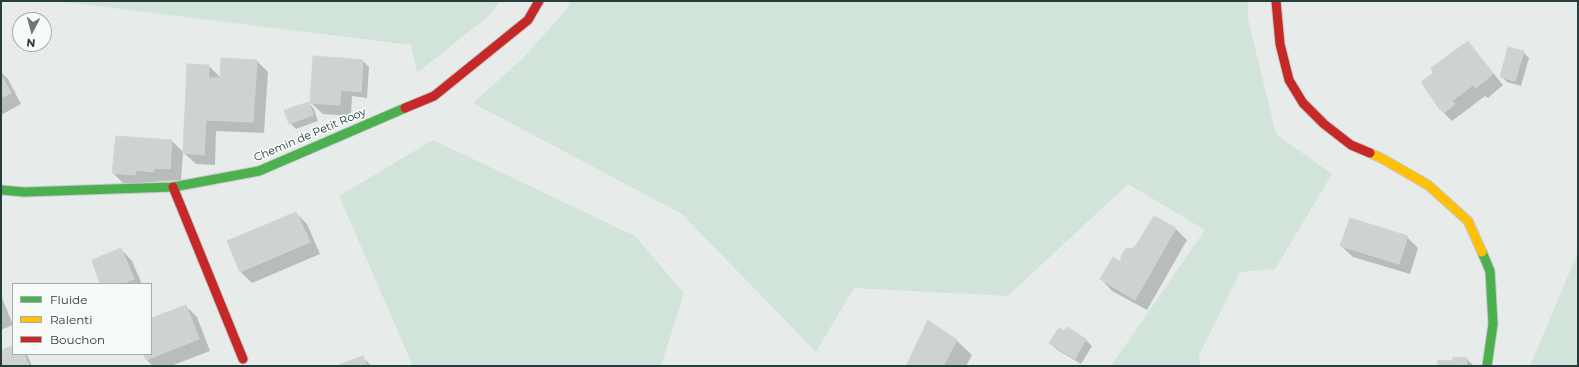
<!DOCTYPE html>
<style>
body{margin:0}
#map{position:relative;width:1579px;height:367px;overflow:hidden;background:#e7ecea;font-family:Montserrat,sans-serif}
canvas{display:block}
.frame{position:absolute;inset:0;border:2px solid #273d3b;pointer-events:none}
.legend{position:absolute;left:12px;top:283px;width:140px;height:72px;box-sizing:border-box;background:#f6faf8;border:1px solid #a3aeac;margin:0;padding:5px 7px;list-style:none;font-size:12px;color:#273d3b}
.legend li{display:flex;align-items:center;gap:8px;height:20px}
.legend b{width:20px;border:1px solid #a3aeac}
.north{position:absolute;left:12px;top:12px;width:40px;height:40px;box-sizing:border-box;background:#f6faf8;border:1px solid #a3aeac;border-radius:50%;rotate:186deg;font-size:11px;font-weight:700;line-height:16px;text-align:center;color:#273d3b}
.north::after{content:'';display:block;margin:auto;width:14px;height:18px;background:#6a7a78;clip-path:polygon(50% 0,100% 100%,50% 72%,0 100%)}
</style>
<div id="map">
<canvas width="1579" height="367"></canvas>
<div class="frame"></div>
<ul class="legend">
<li><b style="height:5px;background:#4caf50"></b>Fluide</li>
<li><b style="height:5px;background:#ffc107"></b>Ralenti</li>
<li><b style="height:5px;background:#c62828"></b>Bouchon</li>
</ul>
<div class="north">N</div>
</div>
<script>
const g = document.querySelector('canvas').getContext('2d');
g.lineJoin = 'round';
function fillPath(path, color) { g.fillStyle = color; g.fill(path, 'evenodd'); }
const toPath = rows => new Path2D(rows.map(r => 'M' + r).join(''));
function strokePath(path, color, width, dash) { g.strokeStyle = color; g.lineWidth = width; g.lineCap = dash ? 'butt' : 'round'; g.setLineDash(dash || []); g.stroke(path); }
function write(font, color, halo, rows, align = 'center') {
  g.font = font + ' Montserrat,sans-serif'; g.lineWidth = 3.5; g.setLineDash([]); g.textBaseline = 'middle'; g.strokeStyle = halo; g.fillStyle = color; for (const [text, x, y, turn = 0] of rows) {
    g.save(); g.translate(x, y); g.rotate((+turn || 0) * Math.PI / 180); g.textAlign = isNaN(turn) ? turn : align; if (halo) g.strokeText(text, 0, 0); g.fillText(text, 0, 0); g.restore();
  }
}
fillPath(toPath([
 [57,1,500,1,491,14,417,73,411,45],
 [570,1,1248,1,1248,19,1276,134,1332,174,1275,269,1240,272,1199,355,1200,366,1111,366,1205,230,1128,184,1008,296,854,288,816,352,682,214,473,103,523,58,567,9],
 [433,140,635,236,684,293,661,366,413,366,339,196],
 [1578,252,1578,366,1530,366]
]), '#d2e3da');
fillPath(toPath([
 [1523,52,1529,58,1521,86,1507,82,1501,76],
 [314,57,363,61,369,67,367,98,352,96,351,116,323,114,311,103],
 [1481,58,1503,85,1488,98,1485,96,1452,121,1441,110,1422,82],
 [257,61,268,72,264,133,216,131,215,165,196,164,184,153,209,66,221,78],
 [1,72,8,79,21,104,1,115],
 [309,103,314,109,318,121,296,129,290,123],
 [116,137,172,141,183,152,181,180,124,184,113,173],
 [296,213,307,224,320,254,252,283,241,272,228,242],
 [1176,229,1187,240,1147,310,1112,291,1101,279,1122,263,1134,250],
 [1407,237,1418,248,1410,274,1353,257,1341,246],
 [121,249,132,261,142,284,101,284],
 [1,295,13,325,1,330],
 [186,306,197,317,210,351,171,366,153,366,147,360,144,354,151,354,151,319],
 [929,321,957,341,972,355,966,366,907,366],
 [1067,328,1086,340,1092,346,1081,364,1056,349,1050,343],
 [13,347,13,354,27,354,32,366,1,366,1,352],
 [362,357,372,366,339,366],
 [1467,359,1474,366,1438,366,1453,362]
]), '#0003');
const building = toPath([
 [1468,41,1475,50,1464,59,1457,49,1468,41],
 [1508,47,1524,51,1515,81,1500,77,1508,47],
 [1457,49,1464,59,1475,50,1493,74,1476,88,1473,85,1440,110,1421,82,1433,73,1431,68,1457,49],
 [313,56,342,58,340,105,310,103,313,56],
 [221,58,257,60,253,122,206,120,208,78,220,78,221,58],
 [342,58,363,60,361,92,341,90,342,58],
 [187,64,209,65,204,155,183,153,187,64],
 [1,75,11,93,1,98,1,75],
 [1452,101,1455,104,1444,113,1441,109,1452,101],
 [309,102,313,115,289,124,284,110,309,102],
 [116,136,172,140,170,169,155,168,153,172,136,170,135,175,112,173,116,136],
 [296,212,310,242,240,272,227,241,296,212],
 [1154,216,1160,219,1145,248,1136,245,1154,216],
 [1350,218,1408,236,1399,264,1340,246,1350,218],
 [1160,219,1176,228,1135,300,1100,279,1113,257,1121,262,1121,256,1126,248,1133,249,1136,245,1145,248,1160,219],
 [121,248,134,279,121,284,100,284,92,260,121,248],
 [186,305,199,339,146,360,143,354,151,354,151,318,186,305],
 [928,320,957,340,943,366,906,366,928,320],
 [1067,327,1086,339,1075,359,1049,343,1059,328,1064,331,1067,327],
 [13,346,13,354,24,354,29,366,1,366,1,350,13,346],
 [363,356,367,366,336,366,363,356],
 [1453,357,1467,358,1466,366,1437,366,1438,360,1453,361,1453,357]
]);
fillPath(building, '#ced3d1');
strokePath(building, '#d0d5d3', 1);
const fast = toPath([
 [1,190,24,192,173,187,259,171,405,108],
 [1482,252,1490,271,1493,324,1487,366]
]);
const slow = toPath([
 [1370,153,1383,159,1428,185,1468,221,1482,252]
]);
const jam = toPath([
 [1276,1,1280,44,1289,80,1303,103,1324,124,1351,145,1370,153],
 [405,108,434,96,528,20,539,1],
 [173,187,243,359]
]);
strokePath(fast, '#c4cac8', 11);
strokePath(slow, '#c4cac8', 11);
strokePath(jam, '#c4cac8', 11);
strokePath(fast, '#4caf50', 9);
strokePath(slow, '#ffc107', 9);
strokePath(jam, '#c62828', 9);
write('11px', '#273d3b', '#f6faf8', [
 ["Chemin de Petit Rooy",310,135,-23]
]);
</script>
